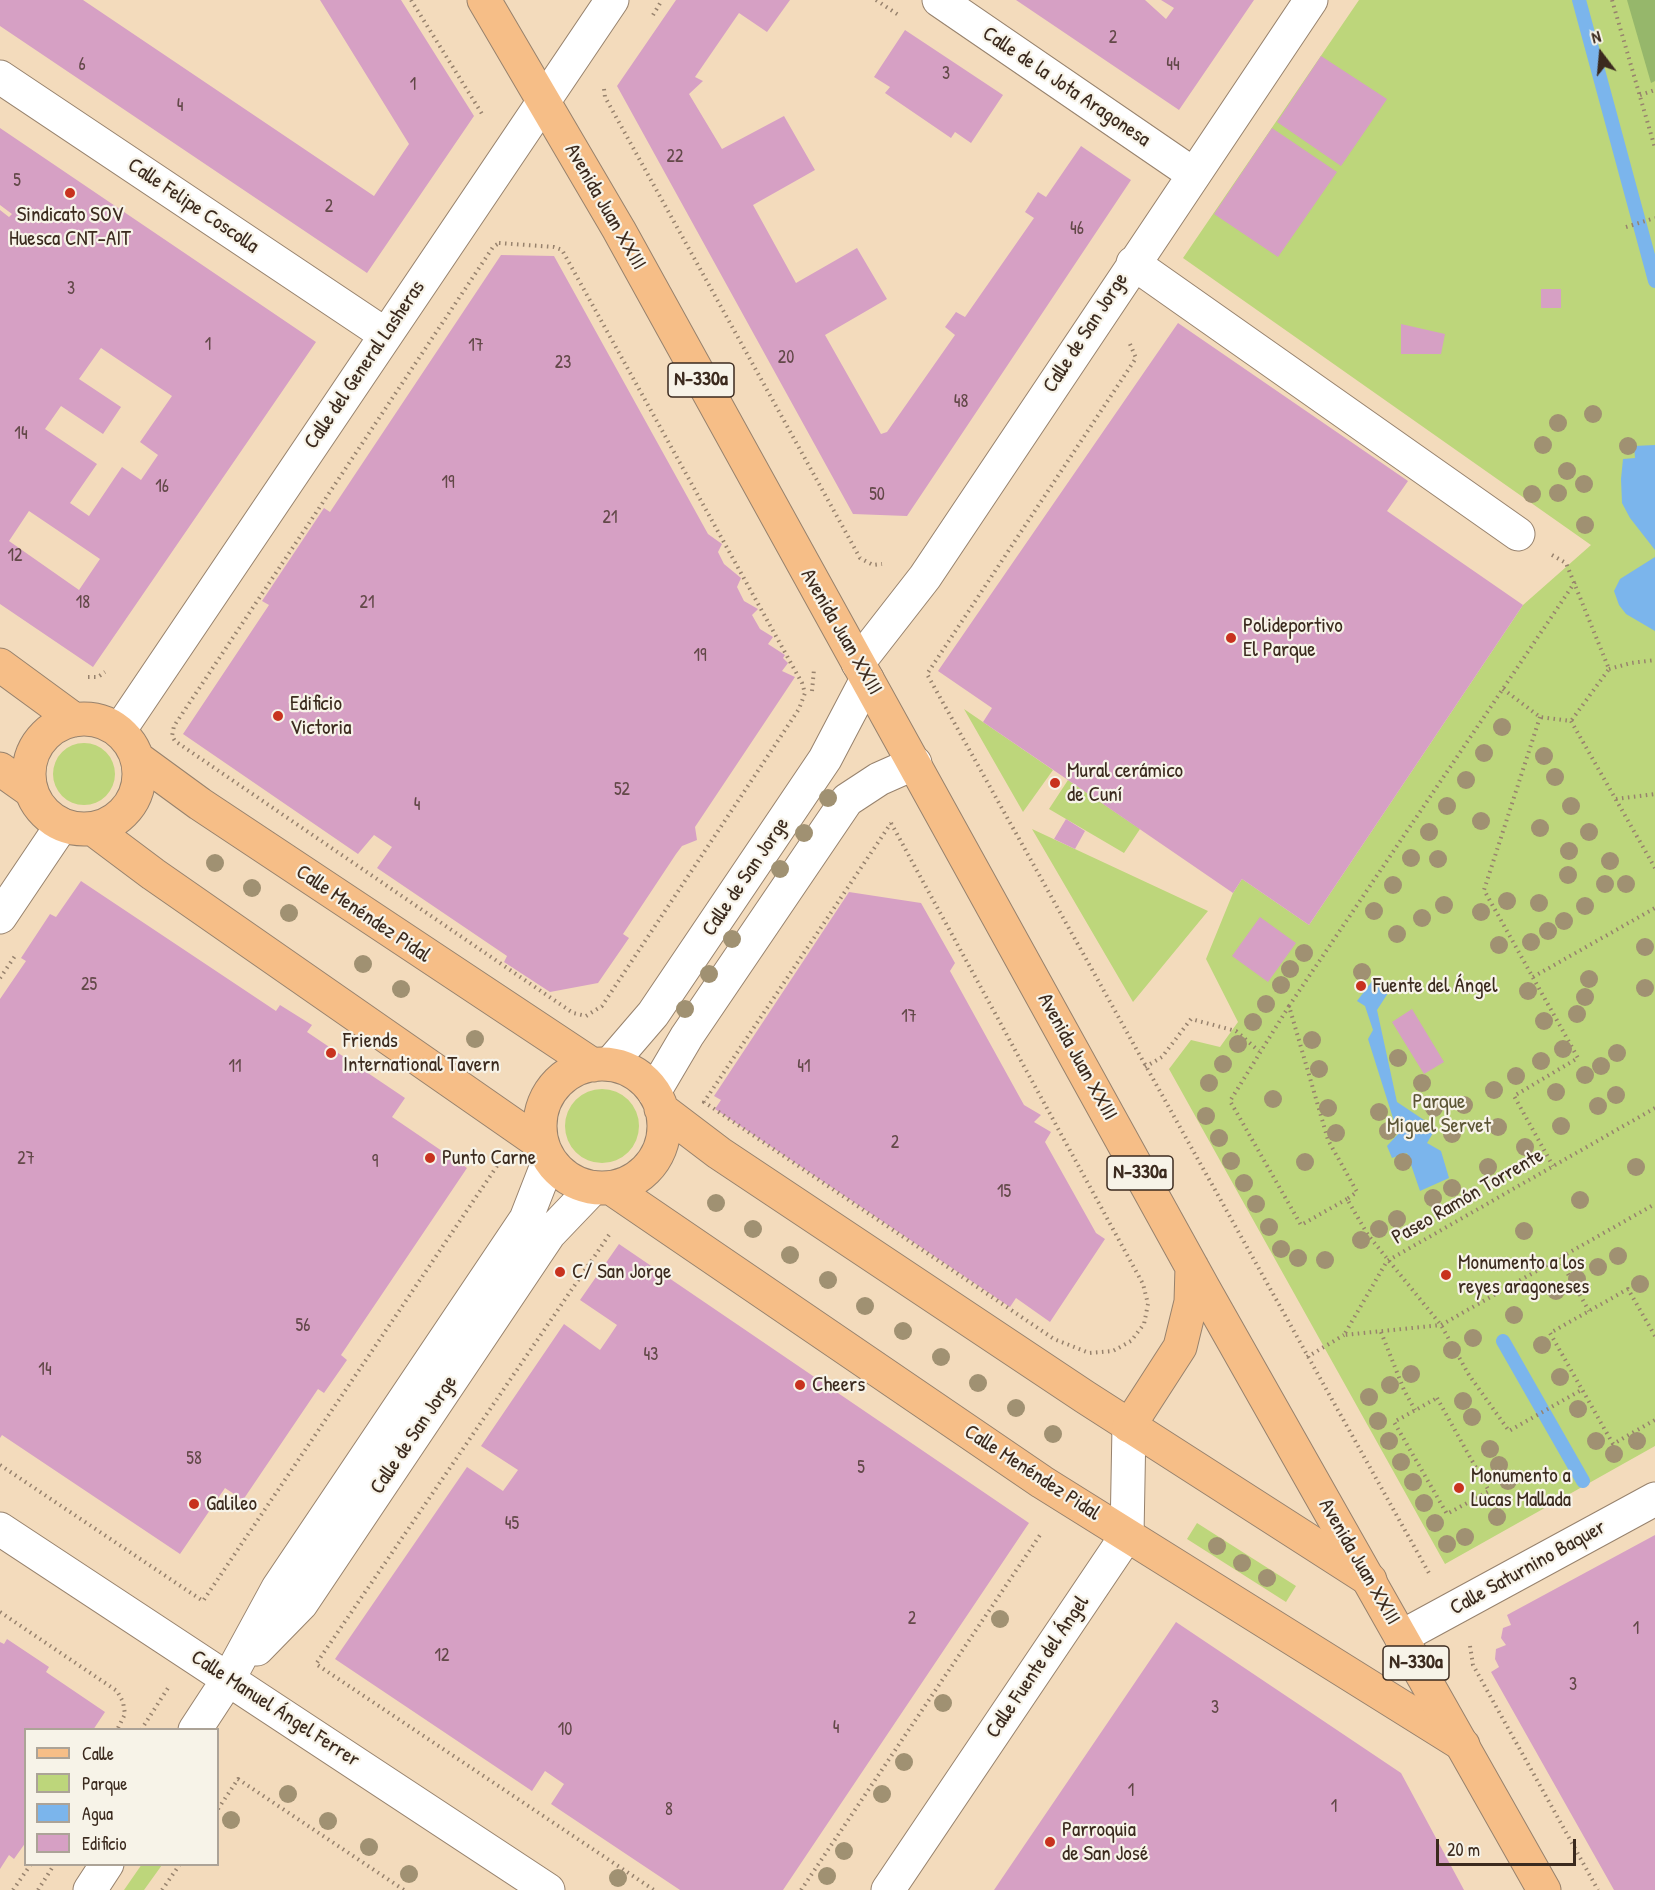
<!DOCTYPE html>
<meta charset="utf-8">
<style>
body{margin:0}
#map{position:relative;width:1655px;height:1890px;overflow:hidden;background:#f3dbbc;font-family:"Patrick Hand",sans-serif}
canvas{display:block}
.legend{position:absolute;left:24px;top:1728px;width:195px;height:138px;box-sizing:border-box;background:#f7f3e8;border:2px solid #aca397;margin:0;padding:8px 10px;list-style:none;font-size:18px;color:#3b2a1e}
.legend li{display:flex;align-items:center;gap:12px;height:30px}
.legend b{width:30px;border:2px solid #aca397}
.north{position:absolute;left:1571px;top:24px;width:60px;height:60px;-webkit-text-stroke:4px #f7f3e8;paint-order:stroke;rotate:344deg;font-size:16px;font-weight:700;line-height:24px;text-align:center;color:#3b2a1e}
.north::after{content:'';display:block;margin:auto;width:21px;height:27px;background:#3b2a1e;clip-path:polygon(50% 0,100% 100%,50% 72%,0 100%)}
.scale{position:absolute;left:1436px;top:1839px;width:140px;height:27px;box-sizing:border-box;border:3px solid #3b2a1e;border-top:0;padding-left:8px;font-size:18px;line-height:21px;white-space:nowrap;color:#3b2a1e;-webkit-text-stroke:4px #f7f3e8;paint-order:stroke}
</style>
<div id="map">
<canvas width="1655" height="1890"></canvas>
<ul class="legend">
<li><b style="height:8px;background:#f6be87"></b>Calle</li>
<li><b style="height:16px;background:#bdd67b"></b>Parque</li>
<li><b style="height:16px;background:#7bb5ec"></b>Agua</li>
<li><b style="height:16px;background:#d6a0c4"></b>Edificio</li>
</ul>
<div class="north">N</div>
<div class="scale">20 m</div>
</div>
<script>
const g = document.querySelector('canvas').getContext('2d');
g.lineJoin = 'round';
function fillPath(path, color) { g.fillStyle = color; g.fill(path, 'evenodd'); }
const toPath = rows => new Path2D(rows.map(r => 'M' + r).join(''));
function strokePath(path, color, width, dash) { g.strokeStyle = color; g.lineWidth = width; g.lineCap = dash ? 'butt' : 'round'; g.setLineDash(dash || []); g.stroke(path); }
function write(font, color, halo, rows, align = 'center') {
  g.font = font + ' "Patrick Hand",sans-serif'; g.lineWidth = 4.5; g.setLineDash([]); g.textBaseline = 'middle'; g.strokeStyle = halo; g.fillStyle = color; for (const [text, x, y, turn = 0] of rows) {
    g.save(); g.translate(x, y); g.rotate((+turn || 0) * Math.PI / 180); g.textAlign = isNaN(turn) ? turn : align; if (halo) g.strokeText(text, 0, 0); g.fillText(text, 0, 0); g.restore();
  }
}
fillPath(toPath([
 [1359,0,1655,0,1655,1446,1445,1564,1169,1069,1191,1040,1220,1047,1238,1022,1206,959,1233,893,1242,879,1309,925,1523,605,1591,545,1183,258],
 [964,709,1053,770,1023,812],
 '53 774a31 31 0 1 1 62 0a31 31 0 1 1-62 0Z',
 [1068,780,1140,829,1124,853,1049,809],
 [1032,829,1208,911,1133,1002],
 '565 1126a37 37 0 1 1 74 0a37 37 0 1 1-74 0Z',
 [1197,1523,1296,1586,1286,1602,1187,1539],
 [142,1864,162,1865,144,1890,124,1890]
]), '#bdd67b');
fillPath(toPath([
 [1627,0,1655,0,1655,81,1651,83]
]), '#96b76b');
fillPath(toPath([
 [1655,445,1655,550,1630,518,1622,503,1621,479,1623,459,1635,458,1634,446],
 [1655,557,1655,631,1626,614,1619,605,1614,591,1620,579],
 [1376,976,1390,990,1377,1010,1397,1102,1436,1128,1427,1143,1441,1151,1449,1178,1420,1191,1407,1153,1392,1158,1387,1146,1398,1134,1368,1039,1373,1030,1365,1006,1357,1001]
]), '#7bb5ec');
strokePath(toPath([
 [1579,0,1655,281],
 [1503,1341,1583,1481]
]), '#7bb5ec', 14);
fillPath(toPath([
 [0,0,83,0,374,196,409,144,320,0,401,0,474,116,367,273,0,26],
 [676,0,790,0,767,32,739,13,695,77,703,81,689,94,722,149,784,116,815,170,753,205,796,283,857,248,887,299,825,335,881,434,887,432,955,335,945,327,956,312,965,317,1034,218,1025,212,1038,192,1046,197,1081,146,1131,180,907,516,853,514,617,86],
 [1016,0,1145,0,1166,19,1174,8,1161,0,1254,0,1179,110],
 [905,30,1003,95,971,143,955,132,951,138,885,93,890,87,874,77],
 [1321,56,1387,99,1341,166,1277,122],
 [0,128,316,342,93,667,0,604,0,210,9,217,12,214,0,205],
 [101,348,172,396,140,442,158,455,141,480,122,467,89,516,70,503,97,464,45,429,61,406,103,434,121,407,79,379],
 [29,511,100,559,79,590,9,541],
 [1272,128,1337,172,1278,257,1214,214],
 [501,255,554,256,708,534,722,544,718,552,724,564,741,578,737,587,744,601,758,609,752,615,760,629,773,637,768,644,785,655,783,658,788,663,782,671,795,677,695,827,697,840,682,846,676,854,623,934,629,938,598,983,550,992,504,962,507,956,377,868,392,847,374,835,358,854,183,734,269,605,262,601,324,508,330,512],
 [1541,289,1561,289,1561,308,1541,308],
 [1178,323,1408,481,1387,511,1523,605,1309,925,1242,879,1233,893,1068,780,983,722,992,708,938,671],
 [1401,324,1445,334,1441,354,1401,354],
 [1066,819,1085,831,1075,849,1054,839],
 [81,881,276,1011,280,1005,312,1025,307,1032,405,1098,392,1117,467,1168,341,1355,347,1360,324,1393,318,1389,243,1500,225,1488,180,1554,2,1435,0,1438,0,999,26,961,21,958,50,914,56,917],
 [849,892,921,903,955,963,950,971,1024,1105,1041,1115,1034,1122,1051,1132,1045,1142,1096,1233,1105,1239,1050,1322,1016,1298,1010,1307,715,1109,721,1100,714,1096],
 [1260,917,1296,943,1268,982,1232,956],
 [1412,1009,1444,1062,1424,1074,1392,1022],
 [619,1244,1029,1523,783,1890,680,1890,551,1804,564,1784,545,1771,532,1791,335,1659,467,1467,503,1491,518,1470,481,1446,564,1324,600,1350,609,1337,617,1325,580,1300],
 [1655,1535,1655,1890,1614,1890,1491,1672,1499,1667,1495,1659,1496,1649,1506,1645,1501,1638,1503,1628,1511,1625,1507,1615],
 [1176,1622,1401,1773,1464,1890,994,1890],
 [7,1639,49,1667,46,1672,105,1712,93,1730,26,1730,26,1842,14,1859,9,1855,0,1869,0,1642,4,1644]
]), '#d6a0c4');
const minor = toPath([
 [939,0,1193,174],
 [0,77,386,335],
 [1133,263,1518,534],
 [858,663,925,577,1311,0],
 [119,731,612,0],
 [0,917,62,825],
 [610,1064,653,1014,825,759,867,679],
 [654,1092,687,1036,847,800,879,779,915,763],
 [0,1529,548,1890],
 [1401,1637,1655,1499],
 [257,1649,301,1604,549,1234,593,1188],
 [195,1730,229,1678,278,1588,526,1219,549,1160],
 [90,1890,107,1864],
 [888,1890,1127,1535,1129,1426]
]);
const major = toPath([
 [0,665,75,720],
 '29 774a55 55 0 1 1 110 0a55 55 0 1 1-110 0Z',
 [137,758,200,804,593,1065],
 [0,769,31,791],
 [93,829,153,874,541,1144],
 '540 1126a62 62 0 1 1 124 0a62 62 0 1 1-124 0Z',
 [661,1109,719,1153,1085,1397,1370,1580],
 [611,1188,1042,1482,1463,1745]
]);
const highway = toPath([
 [484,0,619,230,1204,1289,1544,1890],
 [1129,1426,1180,1347,1191,1302,1192,1267]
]);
strokePath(minor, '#97826d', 35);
strokePath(major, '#97826d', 35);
strokePath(highway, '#97826d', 35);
strokePath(toPath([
 [411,0,484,117],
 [876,0,900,16],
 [1612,0,1655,148],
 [653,15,662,0],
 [604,89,605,97,860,558,873,565,882,564],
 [1640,95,1655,90],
 [1626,227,1655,218],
 [499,243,554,247,562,250,802,683,805,693,799,709,602,1006,586,1016,573,1013,175,741,172,736,174,726,493,247,499,243],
 [1130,344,1136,358,927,674,1430,1575],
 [1552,555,1566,563,1609,669,1571,721],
 [1575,582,1289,1006,1328,1140,1357,1192,1347,1199,1368,1235,1441,1325,1469,1375,1509,1431,1583,1389],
 [1609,669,1631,663,1655,660],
 [88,677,98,677,105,672],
 [1503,689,1540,717,1571,721],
 [812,691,814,669],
 [1540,717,1484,890,1578,1058,1514,1096,1553,1166],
 [1571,721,1655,868],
 [1616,799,1655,794],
 [891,823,1143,1284,1148,1304,1144,1324,1131,1341,1113,1351,1089,1353,1054,1339,704,1102,891,823],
 [1533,977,1655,908],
 [0,978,15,956],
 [1289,1006,1230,1101,1301,1225,1347,1199],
 [1145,1067,1162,1057,1191,1019,1236,1031,1259,1051],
 [1655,1108,1387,1261,1344,1335,1441,1325,1655,1204],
 [609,1235,316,1664,654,1890],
 [1559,1258,1589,1311],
 [1381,1332,1404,1390,1415,1410],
 [1655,1336,1628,1289,1550,1333,1613,1444,1655,1420],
 [1307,1357,1344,1335],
 [1437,1398,1489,1491,1447,1514,1394,1422,1437,1398],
 [0,1465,203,1601,499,1163],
 [0,1612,117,1691,123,1702,125,1714,117,1730],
 [1470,1646,1473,1665,1598,1890],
 [141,1730,168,1688],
 [218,1809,238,1779,404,1890],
 [13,1890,31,1864],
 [38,1890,52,1868],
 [162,1890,180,1864],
 [801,1890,1042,1532]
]), '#97826d', 4, [1.5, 4.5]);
strokePath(minor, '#fff', 33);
strokePath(major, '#f6be87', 33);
strokePath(highway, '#f6be87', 33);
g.fillStyle = '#a09172';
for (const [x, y] of [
 [1593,414],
 [1558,423],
 [1543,445],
 [1628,446],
 [1567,471],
 [1584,484],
 [1558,493],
 [1532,494],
 [1585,525],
 [1502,727],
 [1484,753],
 [1544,756],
 [1555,777],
 [1466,780],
 [828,798],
 [1447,806],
 [1571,806],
 [1481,821],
 [1540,828],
 [1429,832],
 [1589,832],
 [804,833],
 [1569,851],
 [1411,858],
 [1438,859],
 [1610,861],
 [215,863],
 [780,869],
 [1568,875],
 [1605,884],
 [1626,884],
 [1393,885],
 [252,888],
 [1507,901],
 [1539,903],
 [1444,905],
 [1585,906],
 [1374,911],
 [1481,912],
 [289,913],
 [1422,918],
 [1564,921],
 [1548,931],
 [1397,934],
 [732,939],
 [1531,942],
 [1499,945],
 [1645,947],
 [1304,953],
 [363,964],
 [1290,969],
 [1362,972],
 [709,974],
 [1589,979],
 [1281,985],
 [1645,988],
 [401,989],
 [1528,991],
 [1585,997],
 [1266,1004],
 [685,1009],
 [1577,1014],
 [1544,1021],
 [1253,1022],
 [475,1039],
 [1312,1040],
 [1238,1044],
 [1563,1049],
 [1617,1053],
 [1398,1058],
 [1541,1061],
 [1223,1064],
 [1601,1066],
 [1319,1069],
 [1585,1075],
 [1516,1076],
 [1209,1083],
 [1422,1083],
 [1494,1090],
 [1556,1092],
 [1616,1095],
 [1273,1099],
 [1464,1105],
 [1598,1106],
 [1328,1108],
 [1434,1108],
 [1379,1112],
 [1206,1116],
 [1561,1126],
 [1498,1127],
 [1388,1131],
 [1336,1133],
 [1452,1134],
 [1219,1138],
 [1525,1147],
 [1231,1161],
 [1305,1162],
 [1403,1162],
 [1488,1167],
 [1636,1167],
 [1244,1183],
 [1452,1188],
 [1433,1198],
 [1580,1200],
 [716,1203],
 [1256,1204],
 [1397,1219],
 [1269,1227],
 [753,1229],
 [1379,1229],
 [1524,1231],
 [1361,1240],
 [1281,1249],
 [790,1255],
 [1618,1256],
 [1298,1258],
 [1325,1260],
 [1598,1267],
 [1577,1279],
 [828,1280],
 [1640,1284],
 [1556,1291],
 [865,1306],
 [1514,1315],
 [903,1331],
 [1473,1338],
 [1542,1345],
 [1452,1350],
 [941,1357],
 [1411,1374],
 [1560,1377],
 [978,1383],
 [1390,1385],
 [1369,1397],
 [1463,1401],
 [1016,1408],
 [1578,1409],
 [1472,1417],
 [1378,1421],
 [1053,1434],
 [1389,1441],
 [1596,1441],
 [1637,1441],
 [1490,1449],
 [1614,1454],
 [1401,1462],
 [1499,1465],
 [1508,1481],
 [1413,1482],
 [1424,1503],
 [1497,1517],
 [1435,1523],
 [1465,1537],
 [1447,1544],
 [1217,1546],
 [1242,1563],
 [1267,1578],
 [1000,1619],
 [943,1703],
 [904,1762],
 [288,1794],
 [882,1794],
 [231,1820],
 [328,1821],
 [369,1847],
 [844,1851],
 [409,1874],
 [827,1876],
 [618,1878]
]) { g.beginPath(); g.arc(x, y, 9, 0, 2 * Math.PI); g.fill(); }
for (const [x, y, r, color] of [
 [70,193,6,"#c8321e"],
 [1231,638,6,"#c8321e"],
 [278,716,6,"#c8321e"],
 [1055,783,6,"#c8321e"],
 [1361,986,6,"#c8321e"],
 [331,1053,6,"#c8321e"],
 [430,1158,6,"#c8321e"],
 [560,1272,6,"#c8321e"],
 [1446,1275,6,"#c8321e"],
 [800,1385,6,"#c8321e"],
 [1459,1488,6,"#c8321e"],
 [194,1504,6,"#c8321e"],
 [1050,1842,6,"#c8321e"]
]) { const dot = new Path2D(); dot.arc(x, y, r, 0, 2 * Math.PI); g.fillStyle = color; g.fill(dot); strokePath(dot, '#f7f3e8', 2); }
write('18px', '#624848', null, [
 ["2",1113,38],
 ["6",82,65],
 ["44",1173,65],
 ["3",946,74],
 ["1",413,85],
 ["4",180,106],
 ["22",675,157],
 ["5",17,181],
 ["2",329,207],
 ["46",1077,229],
 ["3",71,289],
 ["1",208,345],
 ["17",476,346],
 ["20",786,358],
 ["23",563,363],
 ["48",961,402],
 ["14",21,434],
 ["19",448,483],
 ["16",162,487],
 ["50",877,495],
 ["21",610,518],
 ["12",15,556],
 ["18",83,603],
 ["21",367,603],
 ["19",700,656],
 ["52",622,790],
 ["4",417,805],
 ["25",89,985],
 ["17",909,1017],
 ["11",235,1067],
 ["41",804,1067],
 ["2",895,1143],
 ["27",26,1159],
 ["9",375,1162],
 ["15",1004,1192],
 ["56",303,1326],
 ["43",651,1355],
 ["14",45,1370],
 ["58",194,1459],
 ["5",861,1468],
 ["45",512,1524],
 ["2",912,1619],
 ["1",1636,1629],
 ["12",442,1656],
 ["3",1573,1685],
 ["3",1215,1708],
 ["4",836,1728],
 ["10",565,1730],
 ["1",1131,1791],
 ["1",1334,1807],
 ["8",669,1810]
]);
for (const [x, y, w] of [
 [701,380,66],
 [1140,1173,66],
 [1416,1663,66]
]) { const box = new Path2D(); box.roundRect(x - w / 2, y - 17, w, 34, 4.5); g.fillStyle = '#f7f3e8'; g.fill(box); strokePath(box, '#3b2a1e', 1.5); }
write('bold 20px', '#3b2a1e', null, [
 ["N-330a",701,380],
 ["N-330a",1140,1173],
 ["N-330a",1416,1663]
]);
write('21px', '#3b2a1e', '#f7f3e8', [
 ["Calle de la Jota Aragonesa",1066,87,34],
 ["Calle Felipe Coscolla",193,206,34],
 ["Avenida Juan XXIII",605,207,60],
 ["Calle de San Jorge",1086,333,-57],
 ["Calle del General Lasheras",365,365,-56],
 ["Avenida Juan XXIII",841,632,60],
 ["Calle de San Jorge",746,877,-56],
 ["Calle Menéndez Pidal",363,914,34],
 ["Avenida Juan XXIII",1077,1057,61],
 ["Paseo Ramón Torrente",1468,1197,-30],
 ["Calle de San Jorge",414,1435,-56],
 ["Calle Menéndez Pidal",1032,1473,33],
 ["Avenida Juan XXIII",1359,1562,60],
 ["Calle Saturnino Baquer",1528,1568,-29],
 ["Calle Fuente del Ángel",1038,1667,-56],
 ["Calle Manuel Ángel Ferrer",275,1709,33]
]);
write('21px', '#3b2a1e', '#f7f3e8', [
 ["Sindicato SOV",70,215,"center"],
 ["Huesca CNT-AIT",70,239,"center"],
 ["Polideportivo",1243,626],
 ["El Parque",1243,650],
 ["Edificio",290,704],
 ["Victoria",290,728],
 ["Mural cerámico",1067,771],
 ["de Cuní",1067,795],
 ["Fuente del Ángel",1373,986],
 ["Friends",343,1041],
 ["International Tavern",343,1065],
 ["Punto Carne",442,1158],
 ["Monumento a los",1458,1263],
 ["reyes aragoneses",1458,1287],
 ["C/ San Jorge",572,1272],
 ["Cheers",812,1385],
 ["Monumento a",1471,1476],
 ["Lucas Mallada",1471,1500],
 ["Galileo",206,1504],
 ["Parroquia",1062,1830],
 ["de San José",1062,1854]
], 'left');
write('21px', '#5c5535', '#f7f3e8', [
 ["Parque",1439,1102],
 ["Miguel Servet",1439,1126]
]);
</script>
